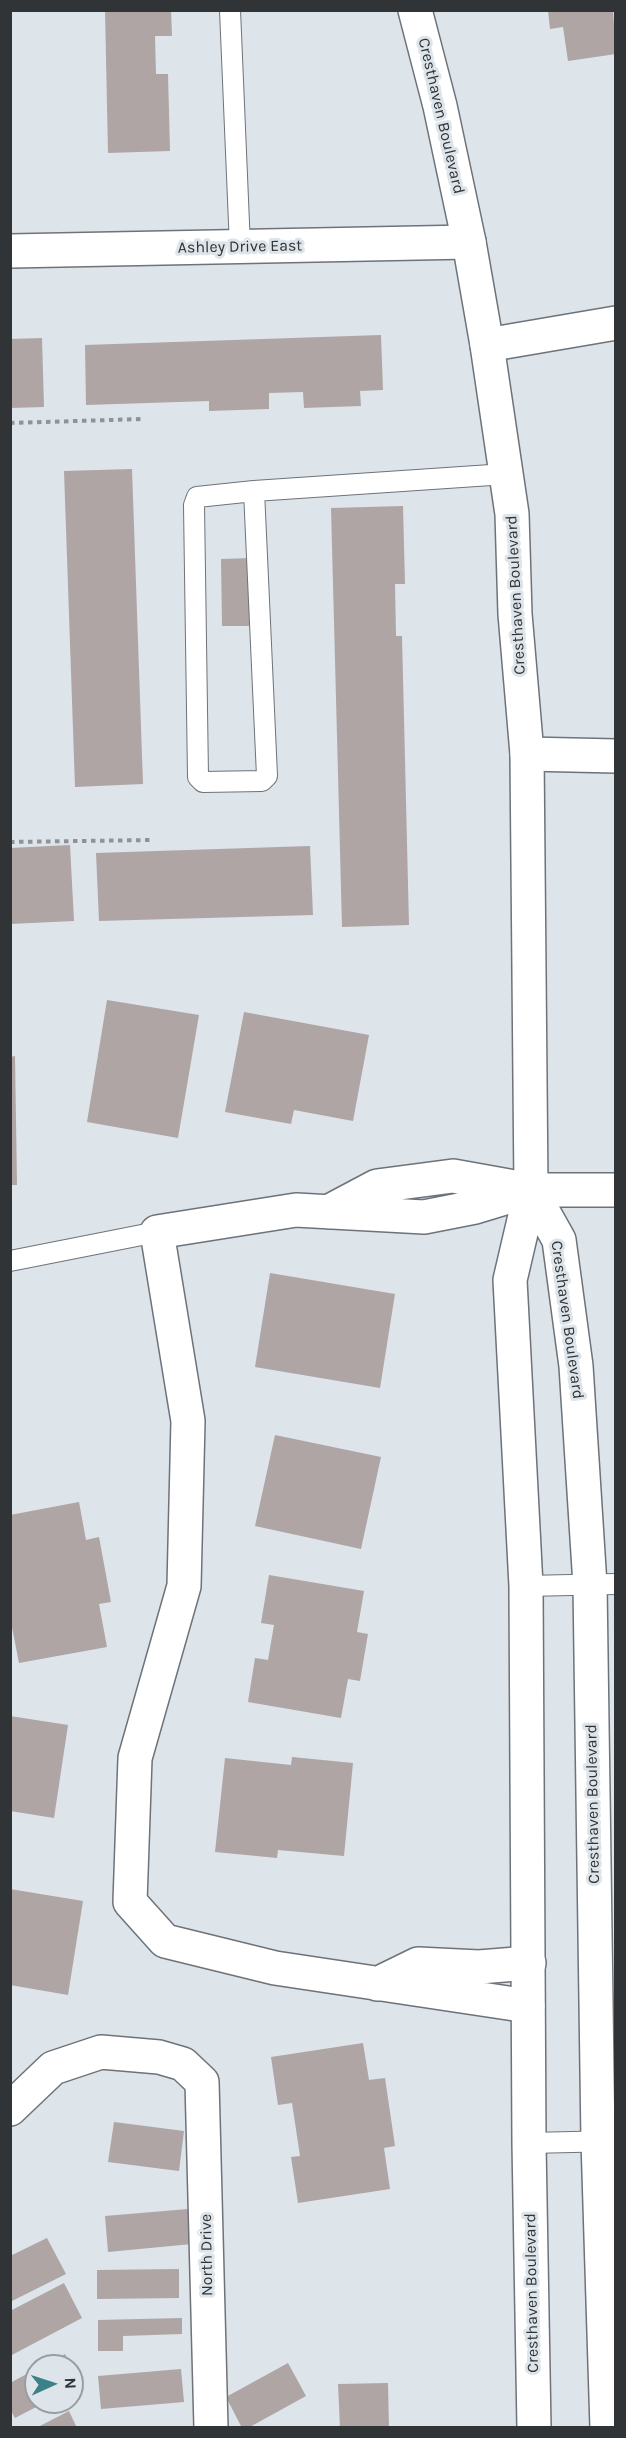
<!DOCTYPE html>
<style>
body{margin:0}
#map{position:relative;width:626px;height:2438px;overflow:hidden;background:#dde4ea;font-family:Karla,sans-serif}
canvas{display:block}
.frame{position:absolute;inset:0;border:12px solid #313436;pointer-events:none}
.north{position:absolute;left:24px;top:2354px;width:60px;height:60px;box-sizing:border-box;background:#dde4ea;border:2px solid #989ea2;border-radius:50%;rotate:87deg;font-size:16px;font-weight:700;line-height:24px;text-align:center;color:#313436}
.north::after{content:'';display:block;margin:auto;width:21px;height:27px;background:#3a8286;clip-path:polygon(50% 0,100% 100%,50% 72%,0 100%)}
</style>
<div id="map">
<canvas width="626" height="2438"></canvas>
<div class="frame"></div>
<div class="north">N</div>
</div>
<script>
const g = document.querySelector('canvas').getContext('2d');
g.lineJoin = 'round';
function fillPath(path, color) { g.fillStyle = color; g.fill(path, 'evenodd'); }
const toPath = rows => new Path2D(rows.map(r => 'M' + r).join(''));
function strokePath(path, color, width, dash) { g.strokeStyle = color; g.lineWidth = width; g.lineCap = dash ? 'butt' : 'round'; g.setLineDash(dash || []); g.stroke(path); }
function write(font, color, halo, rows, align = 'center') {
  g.font = font + ' Karla,sans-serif'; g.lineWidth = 6; g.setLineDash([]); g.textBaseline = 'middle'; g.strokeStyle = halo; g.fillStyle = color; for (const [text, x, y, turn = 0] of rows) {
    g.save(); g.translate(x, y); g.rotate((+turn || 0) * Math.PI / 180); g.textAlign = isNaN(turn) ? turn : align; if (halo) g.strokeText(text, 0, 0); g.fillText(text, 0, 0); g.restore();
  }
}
fillPath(toPath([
 [105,10,171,10,172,36,155,36,156,74,168,74,170,151,108,153],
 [548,10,613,10,616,54,568,61,563,27,550,29],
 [381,335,383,390,360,391,361,406,304,408,303,392,269,393,269,409,209,411,209,401,86,405,85,345],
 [42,338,44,407,10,408,10,339],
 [132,469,143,784,75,787,64,471],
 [403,506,405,584,395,584,396,636,402,636,409,925,342,927,331,508],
 [252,558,253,626,222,626,221,559],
 [70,845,74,921,10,924,10,848],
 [310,846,313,915,99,921,96,853],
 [107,1000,199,1015,178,1138,87,1122],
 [244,1012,369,1035,353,1121,294,1110,291,1124,225,1112],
 [15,1056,17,1185,10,1185,10,1057],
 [270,1273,395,1294,380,1388,255,1367],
 [275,1435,381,1457,361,1549,255,1526],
 [79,1502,86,1540,99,1537,111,1602,99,1604,107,1647,19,1663,10,1617,10,1515],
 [269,1575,364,1591,357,1632,368,1634,360,1681,348,1679,341,1718,248,1702,255,1658,268,1660,274,1625,261,1623],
 [10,1716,68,1725,54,1818,10,1811],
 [292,1757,353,1763,344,1856,278,1850,277,1858,215,1852,225,1758,291,1765],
 [10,1889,83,1901,68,1995,10,1985],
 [363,2043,369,2080,385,2078,395,2146,384,2148,390,2189,298,2203,291,2157,300,2156,292,2103,278,2105,271,2057],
 [114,2122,184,2131,179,2171,108,2162],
 [188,2209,192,2244,108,2252,105,2216],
 [47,2238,66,2274,10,2302,10,2256],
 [179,2269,179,2298,97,2299,97,2270],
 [64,2283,82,2318,10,2356,10,2311],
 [182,2318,182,2334,123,2336,123,2351,98,2351,98,2320],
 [65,2354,71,2366,42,2366],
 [288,2363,306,2396,248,2428,242,2428,226,2397],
 [72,2367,81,2384,72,2388],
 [36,2369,36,2402,46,2402,15,2418,10,2409,10,2383],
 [181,2369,184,2402,101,2409,98,2376],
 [388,2383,389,2428,340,2428,338,2384],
 [69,2411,77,2428,36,2428]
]), '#afa5a4');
const lane = toPath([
 [230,10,240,247],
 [254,491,267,776,262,781,203,782,198,777,194,505,197,497,254,491,506,474],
 [10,1261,157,1232],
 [526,1586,616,1584],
 [529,2143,616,2141]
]);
const street = toPath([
 [10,251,469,242],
 [487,345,616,323],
 [527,754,616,756],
 [328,1212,377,1186,453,1176,531,1190,616,1190],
 [377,1984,418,1964,479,1967,529,1963],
 [528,2006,275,1968,165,1941,130,1902,135,1758,184,1586,188,1421,157,1232,296,1210,424,1217,475,1207,531,1190],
 [10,2109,53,2068,101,2052,159,2057,183,2064,202,2082,211,2428]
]);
const secondary = toPath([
 [415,10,440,106,469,242,487,345,512,514,515,614,527,754,531,1190,510,1280,526,1586,529,2143,534,2428],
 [531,1190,559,1240,576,1366,590,1585,598,2141,607,2428]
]);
strokePath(lane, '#6d7379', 22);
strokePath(street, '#6d7379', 36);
strokePath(secondary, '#6d7379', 36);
strokePath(toPath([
 [10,423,143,419],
 [10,842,153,840]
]), '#8e9398', 4, [4.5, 4.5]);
strokePath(lane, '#fff', 20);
strokePath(street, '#fff', 33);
strokePath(secondary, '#fff', 33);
write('16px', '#313436', '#dde4ea', [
 ["Cresthaven Boulevard",441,116,77],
 ["Ashley Drive East",240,247,-1],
 ["Cresthaven Boulevard",516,595,-93],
 ["Cresthaven Boulevard",567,1320,82],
 ["Cresthaven Boulevard",593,1804,-91],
 ["North Drive",207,2255,-91],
 ["Cresthaven Boulevard",532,2293,-91]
]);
</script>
